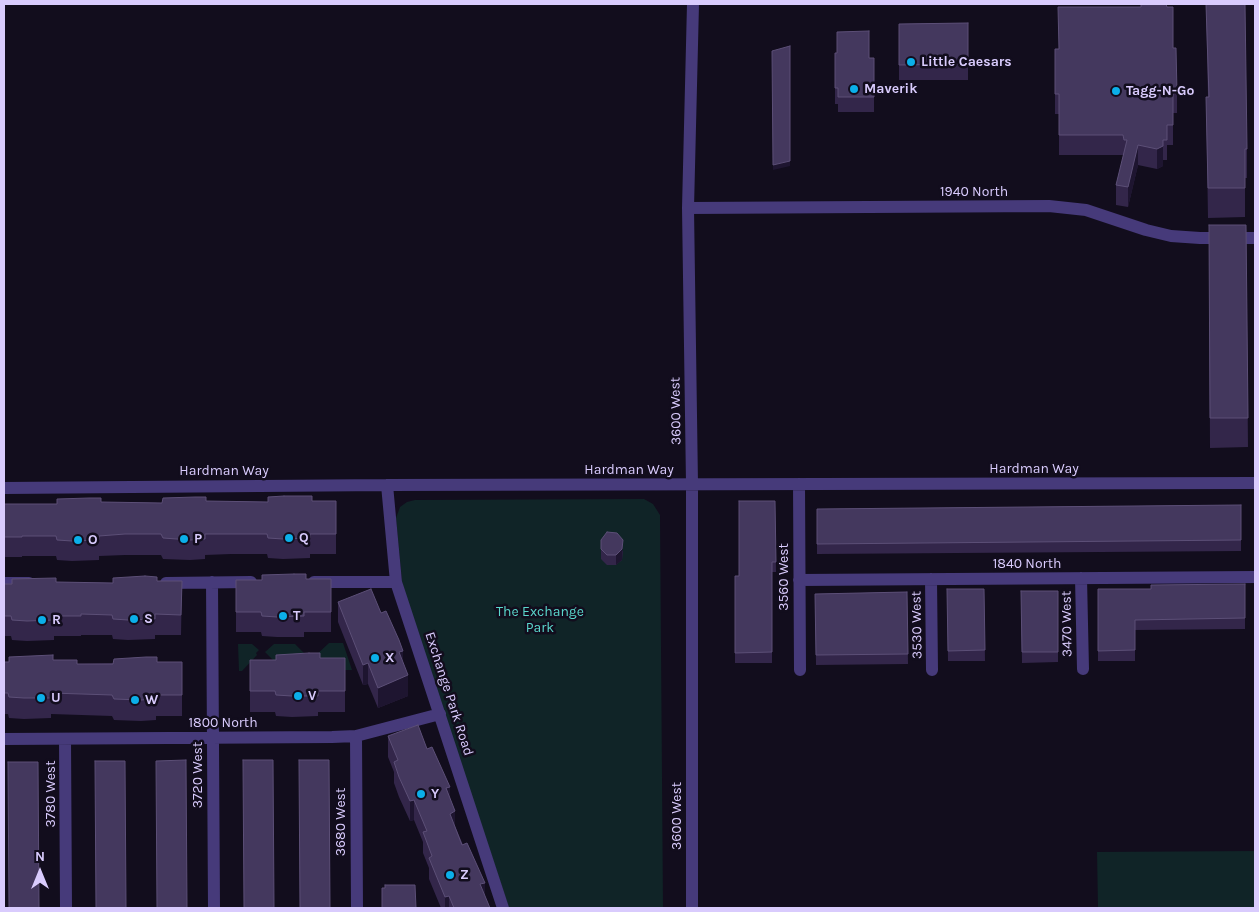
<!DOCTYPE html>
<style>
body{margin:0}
#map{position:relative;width:1259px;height:912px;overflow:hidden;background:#120d1d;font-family:Karla,sans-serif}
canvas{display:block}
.frame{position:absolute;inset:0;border:5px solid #d9cbfd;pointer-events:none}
.north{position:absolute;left:15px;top:847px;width:50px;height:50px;-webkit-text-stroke:4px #120d1d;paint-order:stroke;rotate:0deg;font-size:14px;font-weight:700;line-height:20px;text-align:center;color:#d9cbfd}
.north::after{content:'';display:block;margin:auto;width:18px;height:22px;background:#d9cbfd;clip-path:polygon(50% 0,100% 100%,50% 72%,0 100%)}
</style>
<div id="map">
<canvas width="1259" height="912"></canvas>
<div class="frame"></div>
<div class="north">N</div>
</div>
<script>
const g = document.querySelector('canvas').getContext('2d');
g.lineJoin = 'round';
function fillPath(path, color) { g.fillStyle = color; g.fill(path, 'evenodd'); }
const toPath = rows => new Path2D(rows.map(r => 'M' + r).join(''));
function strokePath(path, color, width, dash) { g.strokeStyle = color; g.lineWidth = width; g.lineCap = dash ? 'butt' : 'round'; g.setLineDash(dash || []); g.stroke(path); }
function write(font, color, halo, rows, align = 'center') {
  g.font = font + ' Karla,sans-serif'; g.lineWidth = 5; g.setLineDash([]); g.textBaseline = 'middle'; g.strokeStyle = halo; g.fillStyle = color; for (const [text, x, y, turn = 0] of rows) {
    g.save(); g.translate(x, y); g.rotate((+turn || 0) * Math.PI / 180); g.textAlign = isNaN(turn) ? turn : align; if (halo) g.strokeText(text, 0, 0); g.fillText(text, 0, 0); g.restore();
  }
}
fillPath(toPath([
 [644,499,653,504,660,515,663,908,509,908,406,599,402,581,396,518,400,507,407,502,415,500],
 [329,643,343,643,352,670,327,670,314,657],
 [238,644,252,644,259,650,256,653,257,655,242,671,239,671],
 [274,644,295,644,309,658,283,670,265,652],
 [1255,851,1255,908,1098,908,1097,852]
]), '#102427');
strokePath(toPath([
 [688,208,1049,206,1086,210,1146,230,1171,236,1200,238,1255,238],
 [799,484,800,670],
 [387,485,396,582,503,908],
 [4,488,387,485,1255,483],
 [1081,578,1083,669],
 [931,579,932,670],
 [799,580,1255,577],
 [212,582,214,908],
 [314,582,396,582],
 [4,583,29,583],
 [166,583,251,582],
 [356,736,357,908],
 [4,739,332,737,356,736,440,714],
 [65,739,66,908],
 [692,908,692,484,688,208,693,4]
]), '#463a7a', 12);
fillPath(toPath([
 [1206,4,1247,149,1247,178,1245,178,1245,217,1208,218,1206,97,1208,97],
 [968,23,968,80,899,80,899,24],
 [1173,48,1177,93,1177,113,1173,113,1173,145,1167,145,1167,160,1163,160,1163,166,1157,169,1138,165,1128,207,1116,205,1116,185,1123,157,1123,155,1059,155,1059,114,1055,114,1055,49],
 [837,53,869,58,874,58,874,112,838,112,838,104,835,104,835,68],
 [1209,225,1246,225,1248,447,1210,448],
 [206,501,268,502,312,501,336,501,336,554,310,554,310,558,283,559,268,558,267,554,231,554,205,555,205,559,190,560,163,559,161,555,125,555,99,556,99,560,72,561,57,560,56,556,22,556,22,557,4,557,4,504,57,504,101,502,162,503],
 [775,501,776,572,772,572,772,663,735,663,735,576,739,576],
 [1241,505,1241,551,817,554,817,509],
 [601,540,623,551,622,560,616,565,607,565,601,559],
 [306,579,331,579,331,632,304,632,304,637,277,637,262,636,261,632,236,632,236,580,262,580],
 [157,581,182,581,181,635,155,635,155,639,128,640,113,639,112,635,81,635,81,636,54,636,54,640,27,641,12,640,11,636,4,636,4,584,56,582,113,583],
 [1245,584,1245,629,1135,630,1135,661,1098,661,1098,589,1151,589],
 [947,589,984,589,985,661,948,661],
 [1021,591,1058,591,1058,662,1022,663],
 [907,592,908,664,816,665,815,594],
 [338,602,381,613,403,663,408,696,378,708,368,684,363,685,338,622],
 [320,658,345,658,345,712,318,712,318,716,292,717,276,716,275,712,250,712,250,660,276,660],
 [53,660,77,664,182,662,182,716,156,716,156,720,141,721,114,720,112,716,51,714,51,718,24,719,9,718,8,714,4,714,4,662],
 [388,736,427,749,450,799,455,826,490,908,441,908,429,879,429,868,423,853,423,842,414,820,410,821,399,797,394,783,394,772,388,757]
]), '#33264a');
fillPath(toPath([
 [1138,145,1138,165,1128,207,1128,187],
 [1163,146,1163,166,1157,169,1157,149],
 [790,161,790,166,773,170,773,165],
 [623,540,622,560,616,565,616,555],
 [403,651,403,671,399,652],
 [368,663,368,684,363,685,363,665],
 [408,675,408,696,378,708,378,688],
 [450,787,450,807,446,788],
 [414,800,414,820,410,821,410,801],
 [455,811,455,832,450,814],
 [485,883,485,903,480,884],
 [449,896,449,908,445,908,445,897]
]), '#1e1530');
const building = toPath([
 [1141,4,1166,4,1167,7,1173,7,1173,48,1176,48,1177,93,1173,93,1173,125,1167,125,1167,140,1163,140,1163,146,1157,149,1138,145,1128,187,1116,185,1127,140,1124,140,1123,135,1059,135,1059,94,1055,94,1055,49,1059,49,1058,7,1141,7,1141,4],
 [1206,4,1245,4,1247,149,1245,149,1245,188,1208,188,1206,97,1209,97,1206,4],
 [968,23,968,64,899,65,899,24,968,23],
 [869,31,869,58,874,58,874,97,838,97,838,88,835,88,835,53,837,53,837,32,869,31],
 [790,46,790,161,773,165,772,51,790,46],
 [1209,225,1246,225,1248,418,1210,418,1209,225],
 [284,496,312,496,312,501,336,501,336,534,310,534,310,538,283,539,268,538,267,534,205,534,205,539,190,540,163,538,161,534,125,534,99,536,99,540,72,541,57,540,56,536,22,536,22,537,4,537,4,504,57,504,57,499,89,498,101,498,101,502,162,503,163,498,195,497,206,497,206,501,268,502,268,497,284,496],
 [739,501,775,501,776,562,772,562,772,652,735,653,735,576,739,576,739,501],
 [1241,505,1241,540,817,544,817,509,1241,505],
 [607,532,617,533,623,540,622,549,616,555,607,555,601,549,601,540,607,532],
 [294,574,306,574,306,579,331,579,331,612,304,612,304,616,277,617,262,616,261,612,236,612,236,580,262,580,262,575,294,574],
 [145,576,157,577,157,581,182,581,181,615,155,614,155,619,128,620,113,619,112,615,81,614,81,616,54,616,54,620,27,621,12,620,11,616,4,616,4,584,12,584,12,579,56,578,56,582,113,583,113,578,145,576],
 [1245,584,1245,618,1135,620,1135,650,1098,651,1098,589,1151,589,1151,585,1245,584],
 [371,589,381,613,386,611,399,640,403,651,399,652,408,675,378,688,368,663,363,665,338,602,371,589],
 [947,589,984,589,985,650,948,651,947,589],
 [1021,591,1058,591,1058,652,1022,652,1021,591],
 [907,592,908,654,816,655,815,594,907,592],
 [309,653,320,653,320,658,345,658,345,691,318,691,318,696,292,696,276,695,275,691,250,691,250,660,276,660,276,655,309,653],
 [53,655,53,660,77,660,77,664,113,664,114,659,146,657,157,657,157,662,182,662,182,695,156,695,156,699,141,700,114,699,112,695,51,693,51,698,24,698,9,697,8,693,4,693,4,662,9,662,9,657,53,655],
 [418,725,427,749,432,747,450,787,446,788,455,811,450,814,462,845,467,843,485,883,480,884,490,908,454,908,449,896,445,897,429,858,432,856,423,832,427,831,414,800,410,801,399,777,394,762,398,760,388,736,418,725],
 [186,760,187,908,157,908,156,761,186,760],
 [243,760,273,760,274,908,244,908,243,760],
 [299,760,329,760,330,908,300,908,299,760],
 [95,761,125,761,126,908,96,908,95,761],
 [8,762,38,762,39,908,9,908,8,762],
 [385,885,415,885,416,908,382,908,382,888,385,888,385,885]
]);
fillPath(building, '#44385e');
strokePath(building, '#5c4f77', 1);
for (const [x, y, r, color] of [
 [911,62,5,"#0bafe9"],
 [854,89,5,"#0bafe9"],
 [1116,91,5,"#0bafe9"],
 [289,538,5,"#0bafe9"],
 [184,539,5,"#0bafe9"],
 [78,540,5,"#0bafe9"],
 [283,616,5,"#0bafe9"],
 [134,619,5,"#0bafe9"],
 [42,620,5,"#0bafe9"],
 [375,658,5,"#0bafe9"],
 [298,696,5,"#0bafe9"],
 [41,698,5,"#0bafe9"],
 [135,700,5,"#0bafe9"],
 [421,794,5,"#0bafe9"],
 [450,875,5,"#0bafe9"]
]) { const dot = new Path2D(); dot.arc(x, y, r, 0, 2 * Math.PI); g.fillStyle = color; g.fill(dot); strokePath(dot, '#120d1d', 2); }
write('bold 14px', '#d9cbfd', '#120d1d', [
 ["Little Caesars",921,62],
 ["Maverik",864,89],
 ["Tagg-N-Go",1126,91],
 ["Q",299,538],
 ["P",194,539],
 ["O",88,540],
 ["T",293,616],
 ["S",144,619],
 ["R",52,620],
 ["X",385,658],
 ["V",308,696],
 ["U",51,698],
 ["W",145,700],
 ["Y",431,794],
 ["Z",460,875]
], 'left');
write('14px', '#d9cbfd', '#120d1d', [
 ["1940 North",974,192],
 ["3600 West",676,411,-91],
 ["Hardman Way",1034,469],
 ["Hardman Way",629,470],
 ["Hardman Way",224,471],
 ["1840 North",1027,564],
 ["3560 West",784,577,-90],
 ["3470 West",1067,624,-91],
 ["3530 West",917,625,-91],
 ["Exchange Park Road",449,694,72],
 ["1800 North",223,723],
 ["3720 West",198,775,-90],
 ["3780 West",51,794,-90],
 ["3600 West",677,816,-90],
 ["3680 West",341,822,-90]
]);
write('14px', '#5bd8cd', '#120d1d', [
 ["The Exchange",540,612],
 ["Park",540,628]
]);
</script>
